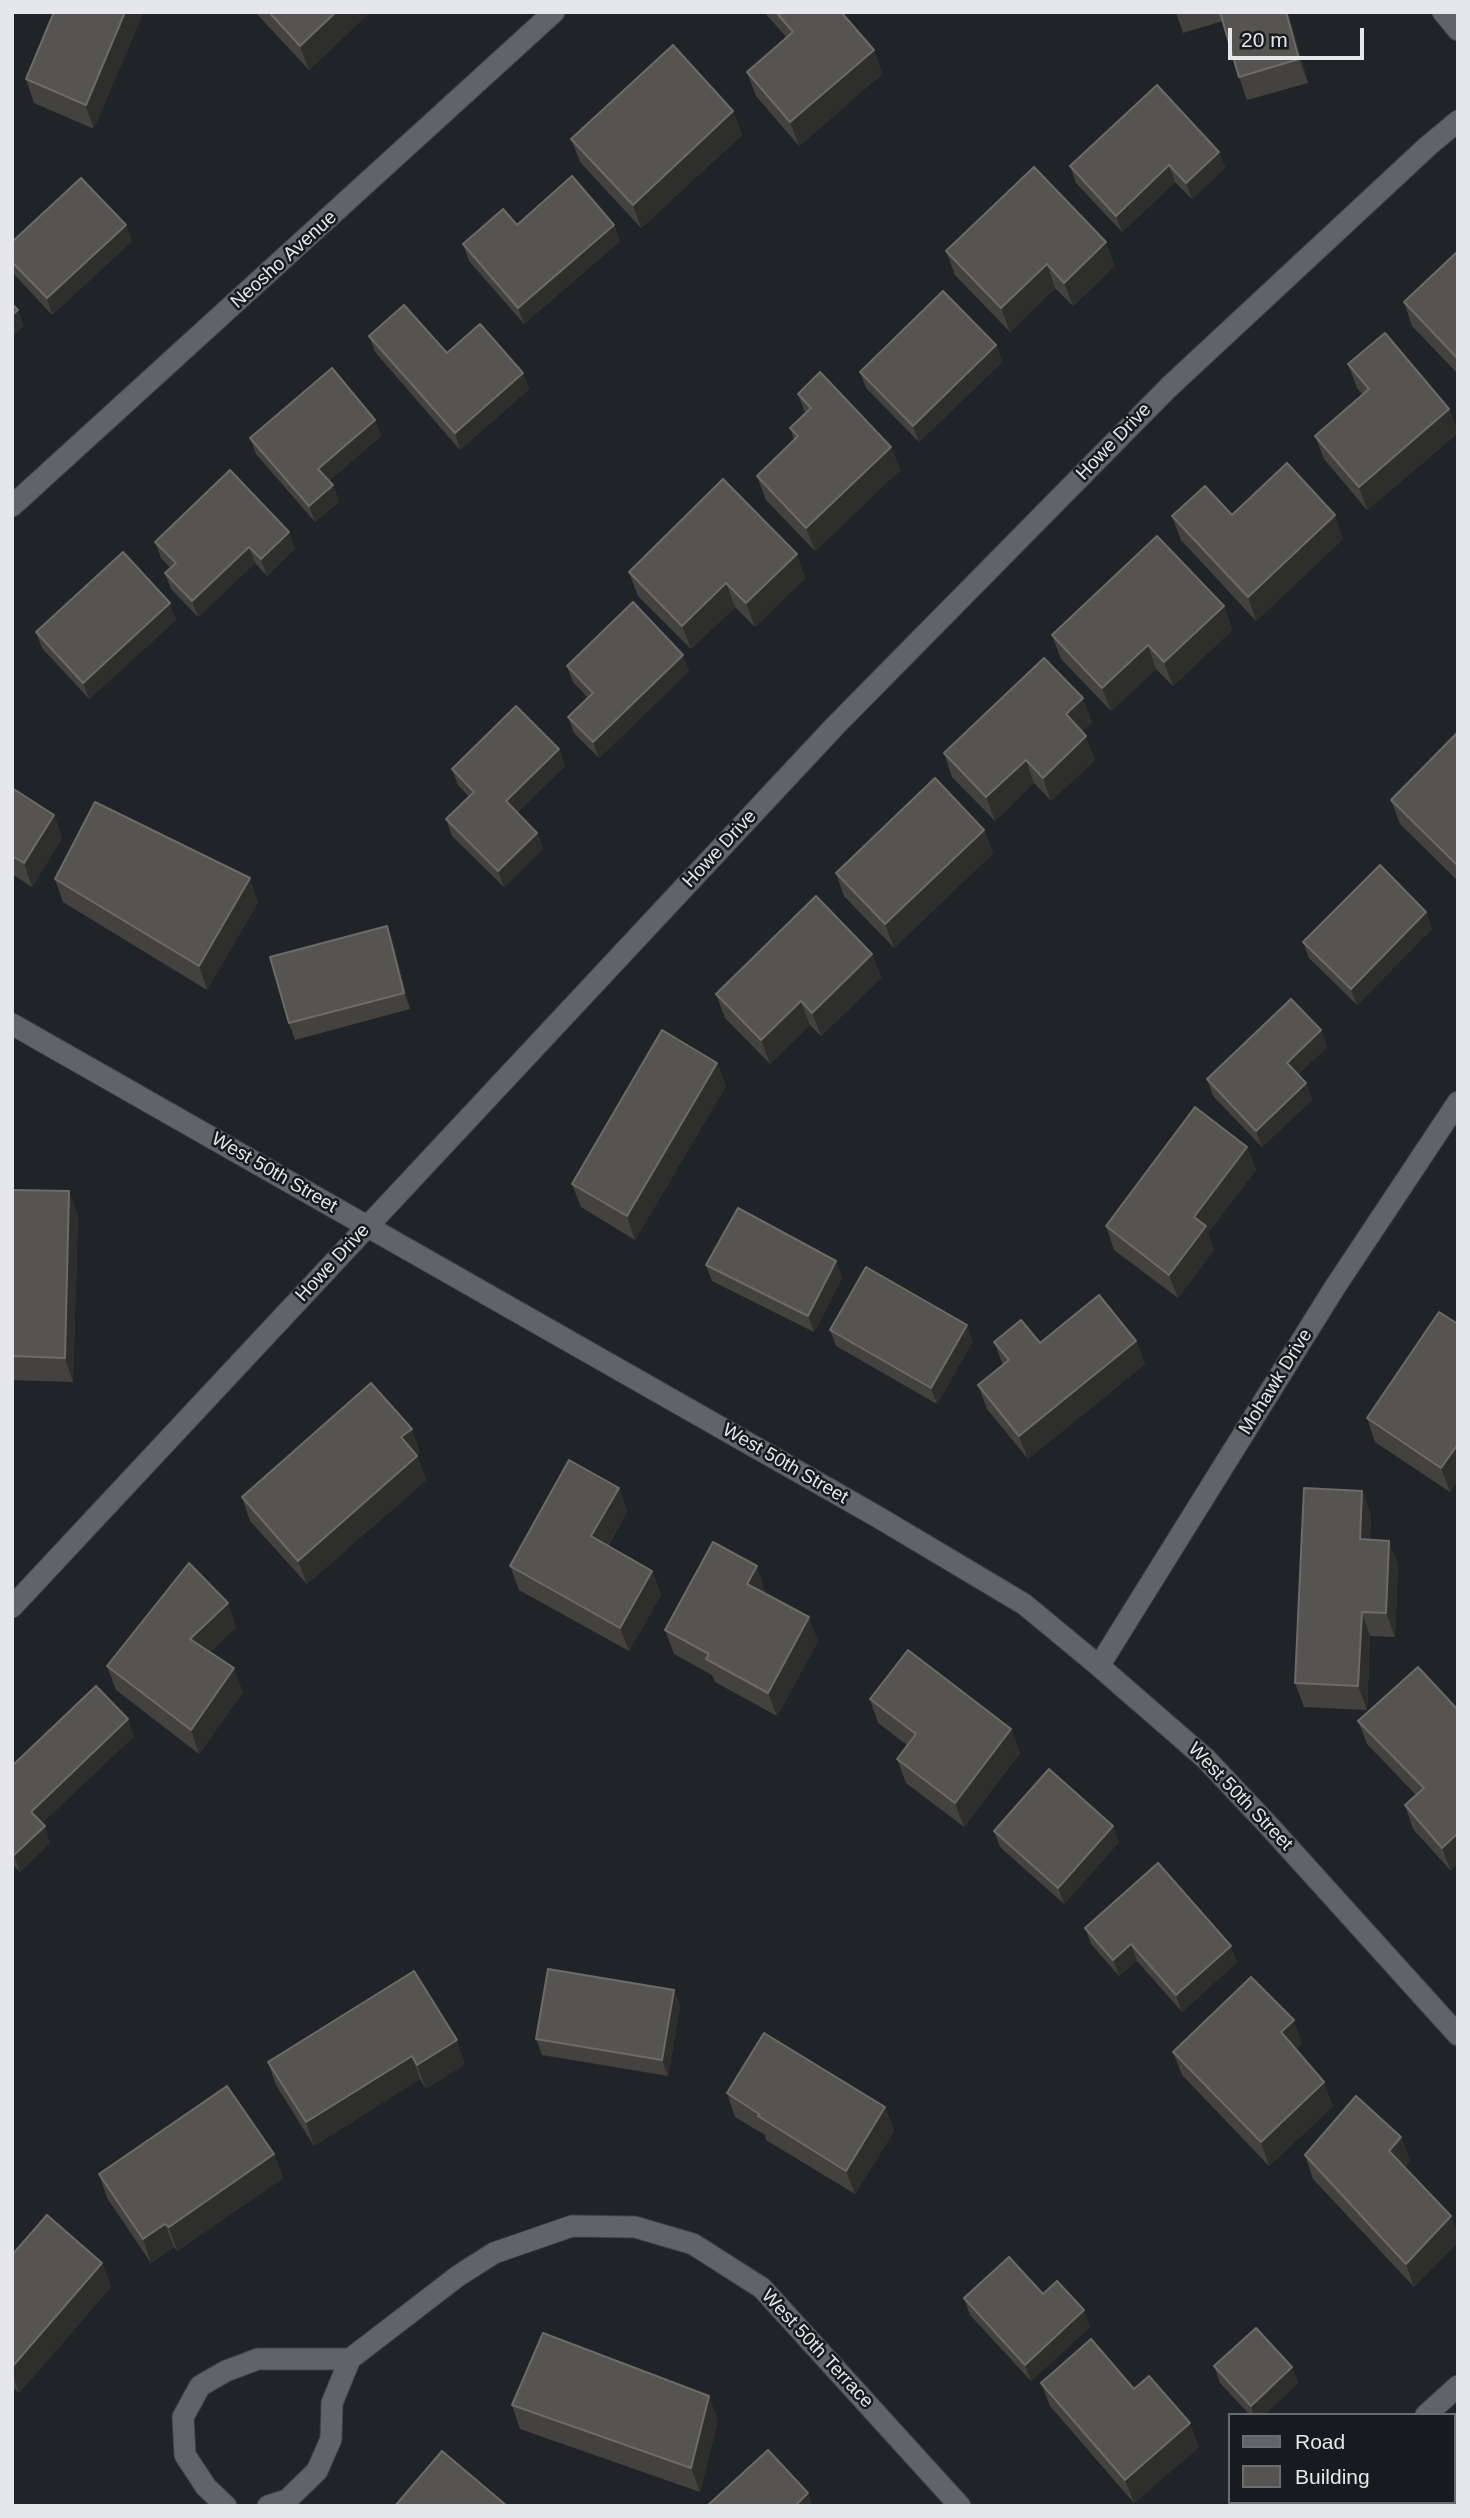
<!DOCTYPE html>
<style>
body{margin:0}
#map{position:relative;width:1470px;height:2518px;overflow:hidden;background:#202428;font-family:Arial,sans-serif}
canvas{display:block}
.frame{position:absolute;inset:0;border:14px solid #e5e7ea;pointer-events:none}
.legend{position:absolute;left:1228px;top:2413px;width:228px;height:91px;box-sizing:border-box;background:#171a1e;border:2px solid #696c70;margin:0;padding:9px 12px;list-style:none;font-size:21px;color:#e5e7ea}
.legend li{display:flex;align-items:center;gap:14px;height:35px}
.legend b{width:35px;border:2px solid #696c70}
.scale{position:absolute;left:1228px;top:28px;width:136px;height:32px;box-sizing:border-box;border:4px solid #e5e7ea;border-top:0;padding-left:9px;font-size:21px;line-height:24px;white-space:nowrap;color:#e5e7ea;-webkit-text-stroke:5px #171a1e;paint-order:stroke}
</style>
<div id="map">
<canvas width="1470" height="2518"></canvas>
<div class="frame"></div>
<ul class="legend">
<li><b style="height:9px;background:#606469"></b>Road</li>
<li><b style="height:19px;background:#555450"></b>Building</li>
</ul>
<div class="scale">20 m</div>
</div>
<script>
const g = document.querySelector('canvas').getContext('2d');
g.lineJoin = 'round';
const toPath = rows => new Path2D(rows.map(r => 'M' + r).join(''));
function strokePath(path, color, width, dash) { g.strokeStyle = color; g.lineWidth = width; g.lineCap = dash ? 'butt' : 'round'; g.setLineDash(dash || []); g.stroke(path); }
function fillPath(path, color) { g.fillStyle = color; g.fill(path, 'evenodd'); }
function write(font, color, halo, rows, align = 'center') {
  g.font = font + ' Arial,sans-serif'; g.lineWidth = 5; g.setLineDash([]); g.textBaseline = 'middle'; g.strokeStyle = halo; g.fillStyle = color; for (const [text, x, y, turn = 0] of rows) {
    g.save(); g.translate(x, y); g.rotate((+turn || 0) * Math.PI / 180); g.textAlign = isNaN(turn) ? turn : align; if (halo) g.strokeText(text, 0, 0); g.fillText(text, 0, 0); g.restore();
  }
}
const minor = toPath([
 [1443,12,1458,30],
 [12,506,554,12],
 [12,1024,878,1517,1024,1604,1099,1666,1206,1759,1270,1827,1458,2035],
 [12,1607,835,726,1169,387,1428,146,1458,121],
 [1099,1666,1335,1287,1458,1102],
 [1426,2415,1458,2386],
 [226,2506,206,2487,185,2455,183,2417,200,2386,226,2371,258,2359,350,2359],
 [268,2506,287,2500,317,2471,331,2439,332,2403,350,2359,458,2276,494,2253,572,2226,635,2227,693,2244,762,2288,960,2506],
 [1326,2506,1330,2502]
]);
strokePath(minor, '#3f4144', 23);
strokePath(minor, '#606469', 21);
fillPath(toPath([
 [54,12,94,129,34,103,26,79],
 [255,12,370,12,309,70],
 [764,12,841,12,874,50,882,74,799,146,756,96,747,72,787,38],
 [1176,12,1288,12,1308,83,1247,100,1239,77,1223,21,1183,33],
 [733,111,742,135,641,228,580,162,571,139],
 [1219,152,1225,168,1192,199,1175,182,1122,232,1076,183,1070,166],
 [517,225,614,225,620,241,524,324,469,261,463,244],
 [132,241,52,315,12,272,12,242],
 [946,251,1115,266,1073,306,1055,288,1010,332,955,275],
 [1458,251,1458,374,1412,326,1404,302],
 [369,336,523,373,529,389,460,450,375,352],
 [996,345,1002,362,919,442,866,388,860,372],
 [1348,364,1449,409,1458,433,1367,510,1324,459,1315,436,1363,395,1357,388],
 [798,394,891,447,900,470,815,551,766,500,757,476,794,440,790,428,805,413],
 [375,420,381,436,329,481,333,485,339,502,315,522,256,454,250,438],
 [1232,515,1343,539,1256,621,1181,540,1172,516],
 [155,542,295,548,267,576,255,563,198,617,171,589,165,573,170,568,161,558],
 [629,572,805,578,755,627,735,607,691,649,638,596],
 [1224,606,1232,630,1173,686,1156,669,1111,711,1061,659,1052,635],
 [176,620,89,699,42,648,36,632],
 [567,666,689,671,599,758,574,733,568,717,588,698,573,682],
 [1092,722,1082,731,1095,760,1051,801,1034,783,995,821,952,777,944,753],
 [1458,732,1458,881,1400,824,1391,800],
 [559,749,565,766,517,813,537,833,543,849,504,887,452,836,446,819,469,797,458,785,452,769],
 [12,788,54,815,62,838,32,887,12,874],
 [984,830,993,853,894,948,844,896,836,873],
 [55,879,258,902,207,990,63,902],
 [1426,912,1432,929,1357,1005,1309,958,1303,942],
 [393,942,410,1009,295,1040,289,1023],
 [872,954,881,978,821,1036,810,1025,770,1064,725,1018,716,994],
 [1321,1030,1327,1047,1298,1074,1306,1083,1312,1100,1262,1147,1213,1096,1207,1079],
 [717,1063,726,1086,635,1240,581,1207,572,1184],
 [1247,1147,1256,1170,1208,1233,1214,1250,1178,1298,1114,1250,1106,1226],
 [12,1190,78,1215,73,1382,12,1380],
 [836,1261,842,1278,814,1332,712,1281,706,1265],
 [1458,1324,1458,1481,1450,1492,1375,1442,1367,1418],
 [830,1330,973,1341,937,1404,836,1346],
 [1136,1341,1145,1364,1028,1459,987,1409,978,1385,1003,1365,994,1342,1040,1343],
 [420,1452,417,1456,426,1480,307,1584,250,1521,242,1497],
 [619,1488,627,1512,608,1546,652,1571,661,1595,629,1651,519,1590,510,1566],
 [1362,1491,1371,1515,1370,1539,1398,1564,1395,1637,1370,1636,1367,1710,1304,1707,1295,1683],
 [765,1590,764,1593,818,1641,777,1716,715,1682,712,1675,674,1654,665,1630],
 [236,1627,210,1652,243,1692,199,1754,116,1690,107,1666],
 [1418,1667,1451,1871,1413,1829,1405,1805,1416,1795,1367,1744,1358,1721],
 [870,1699,1011,1729,1020,1753,964,1827,906,1783,897,1759,907,1745,878,1723],
 [134,1736,42,1823,50,1843,20,1872,12,1864,12,1766],
 [994,1831,1119,1842,1064,1904,1000,1847],
 [1085,1928,1237,1962,1182,2012,1137,1961,1119,1976,1091,1944],
 [414,1971,465,2064,426,2089,420,2079,314,2146,276,2085,268,2062],
 [674,1990,680,2007,668,2076,542,2055,536,2039],
 [1302,2044,1296,2049,1333,2106,1269,2166,1182,2075,1173,2052],
 [727,2093,885,2107,894,2131,855,2194,766,2140,765,2135,735,2117],
 [1401,2137,1410,2161,1404,2168,1458,2234,1458,2242,1414,2287,1313,2179,1305,2155],
 [274,2154,283,2178,177,2251,174,2247,151,2263,107,2198,99,2174],
 [12,2255,102,2263,111,2287,19,2393,12,2386],
 [1043,2294,1090,2327,1031,2381,970,2315,964,2298],
 [1214,2366,1292,2367,1298,2383,1264,2415,1250,2415,1220,2383],
 [1041,2383,1134,2389,1199,2447,1134,2503,1050,2406],
 [512,2405,718,2420,700,2492,520,2429]
]), '#44423e');
fillPath(toPath([
 [125,12,144,12,94,129,86,105],
 [336,12,370,12,309,70,300,46],
 [1286,12,1288,12,1308,83,1299,59],
 [874,50,882,74,799,146,790,122],
 [733,111,742,135,641,228,633,205],
 [1219,152,1225,168,1192,199,1186,183],
 [1169,165,1175,182,1122,232,1116,216],
 [126,225,132,241,52,315,47,298],
 [614,225,620,241,524,324,518,308],
 [1106,242,1115,266,1073,306,1064,283],
 [1047,264,1055,288,1010,332,1001,308],
 [18,310,24,326,12,337,12,315],
 [996,345,1002,362,919,442,913,426],
 [523,373,529,389,460,450,455,433],
 [1449,409,1458,433,1367,510,1359,487],
 [375,420,381,436,324,485,318,469],
 [891,447,900,470,815,551,806,528],
 [333,485,339,502,315,522,309,506],
 [1335,515,1343,539,1256,621,1248,597],
 [289,532,295,548,267,576,261,559],
 [249,547,255,563,198,617,192,601],
 [797,554,805,578,755,627,746,603],
 [726,583,735,607,691,649,682,626],
 [170,603,176,620,89,699,83,683],
 [1224,606,1232,630,1173,686,1164,662],
 [1148,645,1156,669,1111,711,1102,688],
 [683,655,689,671,599,758,593,742],
 [1083,698,1092,722,1075,738,1066,714],
 [1086,736,1095,760,1051,801,1043,778],
 [559,749,565,766,512,818,506,801],
 [1026,760,1034,783,995,821,986,797],
 [54,815,62,838,32,887,24,863],
 [984,830,993,853,894,948,885,924],
 [537,833,543,849,504,887,498,871],
 [250,878,258,902,207,990,199,966],
 [1426,912,1432,929,1357,1005,1351,989],
 [387,926,393,942,410,1009,404,993],
 [872,954,881,978,821,1036,812,1013],
 [801,1001,810,1025,770,1064,761,1040],
 [1321,1030,1327,1047,1292,1079,1287,1063],
 [717,1063,726,1086,635,1240,627,1216],
 [1306,1083,1312,1100,1262,1147,1256,1131],
 [1247,1147,1256,1170,1208,1233,1214,1250,1178,1298,1169,1275,1194,1217],
 [69,1191,78,1215,73,1382,65,1358],
 [836,1261,842,1278,814,1332,808,1316],
 [967,1325,973,1341,937,1404,931,1388],
 [1136,1341,1145,1364,1028,1459,1019,1436],
 [412,1429,420,1452,410,1461,401,1437],
 [1458,1444,1458,1481,1450,1492,1441,1468],
 [417,1456,426,1480,307,1584,298,1561],
 [619,1488,627,1512,599,1560,591,1536],
 [1362,1491,1371,1515,1369,1563,1360,1539],
 [1389,1541,1398,1564,1395,1637,1386,1613],
 [757,1566,765,1590,756,1608,747,1584],
 [652,1571,661,1595,629,1651,620,1628],
 [228,1603,236,1627,198,1663,190,1639],
 [1362,1612,1370,1636,1367,1710,1358,1686],
 [809,1617,818,1641,777,1716,768,1693],
 [234,1668,243,1692,199,1754,191,1730],
 [128,1719,134,1736,37,1828,31,1812],
 [1011,1729,1020,1753,964,1827,955,1803],
 [45,1826,50,1843,20,1872,14,1855],
 [1113,1826,1119,1842,1064,1904,1058,1888],
 [1458,1833,1458,1865,1451,1871,1442,1848],
 [1131,1944,1137,1961,1119,1976,1113,1960],
 [1231,1946,1237,1962,1182,2012,1176,1995],
 [674,1990,680,2007,668,2076,662,2060],
 [1294,2020,1302,2044,1290,2056,1281,2032],
 [457,2040,465,2064,426,2089,417,2065],
 [412,2056,420,2079,314,2146,306,2122],
 [1324,2082,1333,2106,1269,2166,1261,2142],
 [885,2107,894,2131,855,2194,846,2171],
 [1401,2137,1410,2161,1397,2175,1389,2151],
 [274,2154,283,2178,177,2251,169,2227],
 [1451,2216,1458,2234,1458,2242,1414,2287,1406,2264],
 [165,2224,174,2247,151,2263,143,2239],
 [102,2263,111,2287,19,2393,12,2373,12,2367],
 [1084,2310,1090,2327,1031,2381,1025,2365],
 [1292,2367,1298,2383,1264,2415,1254,2415,1251,2406],
 [709,2396,718,2420,700,2492,691,2468],
 [1190,2423,1199,2447,1134,2503,1125,2480],
 [808,2493,813,2506,795,2506]
]), '#2e2f2d');
const building = toPath([
 [54,12,125,12,86,105,26,79,54,12],
 [269,12,336,12,300,46,269,12],
 [776,12,841,12,874,50,790,122,747,72,793,32,776,12],
 [1220,12,1286,12,1299,59,1239,77,1220,12],
 [673,45,733,111,633,205,571,139,673,45],
 [1157,85,1219,152,1186,183,1169,165,1116,216,1070,166,1157,85],
 [1034,167,1106,242,1064,283,1047,264,1001,308,946,251,1034,167],
 [572,176,614,225,518,308,463,244,503,209,517,225,572,176],
 [81,178,126,225,47,298,12,262,12,242,81,178],
 [1458,251,1458,359,1404,302,1458,251],
 [943,291,996,345,913,426,860,372,943,291],
 [12,304,18,310,12,315,12,304],
 [404,305,447,353,480,324,523,373,455,433,369,336,404,305],
 [1385,333,1449,409,1359,487,1315,436,1369,389,1348,364,1385,333],
 [332,368,375,420,318,469,333,485,309,506,250,438,332,368],
 [820,372,891,447,806,528,757,476,798,436,790,428,811,408,798,394,820,372],
 [1287,463,1335,515,1248,597,1172,516,1205,486,1232,515,1287,463],
 [230,470,289,532,261,559,249,547,192,601,165,573,176,563,155,542,230,470],
 [723,479,797,554,746,603,726,583,682,626,629,572,723,479],
 [1157,536,1224,606,1164,662,1148,645,1102,688,1052,635,1157,536],
 [123,552,170,603,83,683,36,632,123,552],
 [633,602,683,655,593,742,568,717,593,693,567,666,633,602],
 [1044,658,1083,698,1066,714,1086,736,1043,778,1026,760,986,797,944,753,1044,658],
 [516,706,559,749,506,801,537,833,498,871,446,819,474,792,452,769,516,706],
 [1458,732,1458,865,1457,865,1391,800,1458,732],
 [935,778,984,830,885,924,836,873,935,778],
 [12,788,54,815,24,863,12,856,12,788],
 [95,802,250,878,199,966,55,879,95,802],
 [1380,865,1426,912,1351,989,1303,942,1380,865],
 [816,896,872,954,812,1013,801,1001,761,1040,716,994,816,896],
 [387,926,404,993,289,1023,270,957,387,926],
 [1291,999,1321,1030,1287,1063,1306,1083,1256,1131,1207,1079,1291,999],
 [662,1030,717,1063,627,1216,572,1184,662,1030],
 [1195,1107,1247,1147,1194,1217,1206,1226,1169,1275,1106,1226,1195,1107],
 [12,1190,69,1191,65,1358,12,1356,12,1190],
 [738,1208,836,1261,808,1316,706,1265,738,1208],
 [866,1267,967,1325,931,1388,830,1330,866,1267],
 [1099,1295,1136,1341,1019,1436,978,1385,1009,1360,994,1342,1021,1320,1040,1343,1099,1295],
 [1439,1312,1458,1324,1458,1444,1441,1468,1367,1418,1439,1312],
 [371,1383,412,1429,401,1437,417,1456,298,1561,242,1497,371,1383],
 [569,1460,619,1488,591,1536,652,1571,620,1628,510,1566,569,1460],
 [1304,1488,1362,1491,1360,1539,1389,1541,1386,1613,1362,1612,1358,1686,1295,1683,1304,1488],
 [713,1542,757,1566,747,1584,809,1617,768,1693,706,1659,709,1654,665,1630,713,1542],
 [189,1563,228,1603,190,1639,234,1668,191,1730,107,1666,189,1563],
 [908,1650,1011,1729,955,1803,897,1759,916,1734,870,1699,908,1650],
 [1418,1667,1458,1710,1458,1833,1442,1848,1405,1805,1424,1788,1358,1721,1418,1667],
 [96,1686,128,1719,31,1812,45,1826,14,1855,12,1854,12,1766,96,1686],
 [1049,1769,1113,1826,1058,1888,994,1831,1049,1769],
 [1158,1863,1231,1946,1176,1995,1131,1944,1113,1960,1085,1928,1158,1863],
 [548,1969,674,1990,662,2060,536,2039,548,1969],
 [414,1971,457,2040,417,2065,412,2056,306,2122,268,2062,414,1971],
 [1251,1977,1294,2020,1281,2032,1324,2082,1261,2142,1173,2052,1251,1977],
 [764,2033,885,2107,846,2171,758,2116,759,2114,727,2093,764,2033],
 [227,2086,274,2154,169,2227,165,2224,143,2239,99,2174,227,2086],
 [1356,2096,1401,2137,1389,2151,1451,2216,1406,2264,1305,2155,1356,2096],
 [47,2215,102,2263,12,2367,12,2255,47,2215],
 [1009,2257,1043,2294,1057,2281,1084,2310,1025,2365,964,2298,1009,2257],
 [1256,2328,1292,2367,1251,2406,1214,2366,1256,2328],
 [543,2333,709,2396,691,2468,512,2405,543,2333],
 [1091,2339,1134,2389,1149,2376,1190,2423,1125,2480,1041,2383,1091,2339],
 [768,2450,808,2493,795,2506,707,2506,768,2450],
 [442,2451,507,2506,395,2506,442,2451]
]);
fillPath(building, '#555450');
strokePath(building, '#6c6b68', 2);
write('19px', '#e5e7ea', '#171a1e', [
 ["Neosho Avenue",284,260,-42],
 ["Howe Drive",1114,442,-46],
 ["Howe Drive",720,849,-47],
 ["West 50th Street",274,1173,30],
 ["Howe Drive",333,1263,-47],
 ["Mohawk Drive",1276,1382,-58],
 ["West 50th Street",785,1464,30],
 ["West 50th Street",1240,1797,46],
 ["West 50th Terrace",817,2349,47]
]);
</script>
